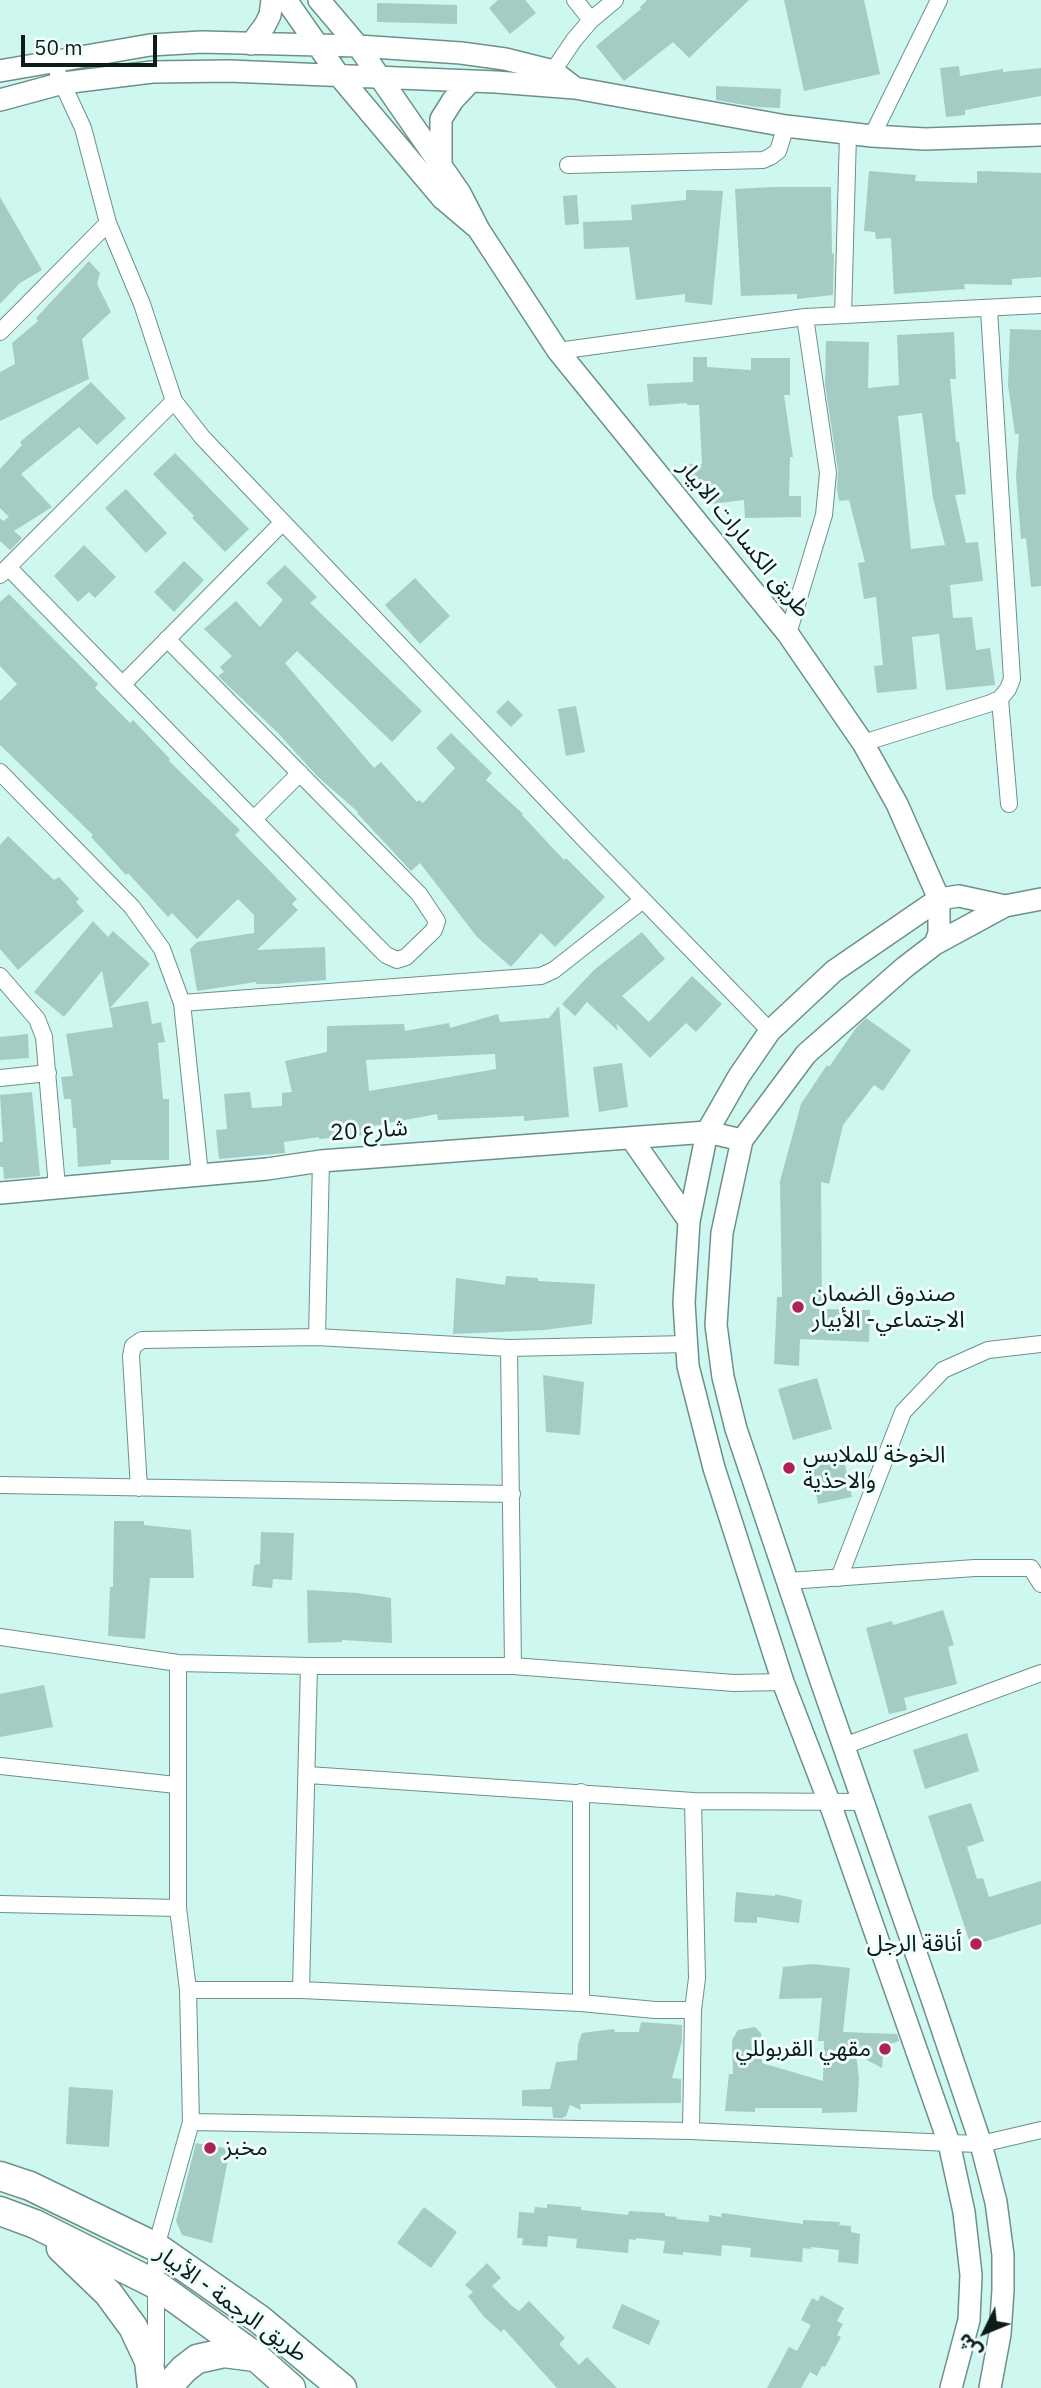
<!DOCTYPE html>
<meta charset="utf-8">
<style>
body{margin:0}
#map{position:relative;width:1041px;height:2388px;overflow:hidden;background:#cef7ef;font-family:"IBM Plex Sans","Noto Sans Arabic",sans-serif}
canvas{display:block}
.north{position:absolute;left:950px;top:2297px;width:70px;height:70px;-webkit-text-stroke:5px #eefefb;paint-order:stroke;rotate:227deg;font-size:19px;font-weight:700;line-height:28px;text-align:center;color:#0d1c1a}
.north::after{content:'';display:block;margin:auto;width:24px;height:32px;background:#0d1c1a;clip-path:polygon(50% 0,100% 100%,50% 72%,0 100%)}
.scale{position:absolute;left:21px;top:35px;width:136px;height:32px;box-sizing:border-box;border:4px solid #0d1c1a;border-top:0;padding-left:9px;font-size:21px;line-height:24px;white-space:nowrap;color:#0d1c1a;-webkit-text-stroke:5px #eefefb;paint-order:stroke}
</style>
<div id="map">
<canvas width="1041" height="2388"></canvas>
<div class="north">ش</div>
<div class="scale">50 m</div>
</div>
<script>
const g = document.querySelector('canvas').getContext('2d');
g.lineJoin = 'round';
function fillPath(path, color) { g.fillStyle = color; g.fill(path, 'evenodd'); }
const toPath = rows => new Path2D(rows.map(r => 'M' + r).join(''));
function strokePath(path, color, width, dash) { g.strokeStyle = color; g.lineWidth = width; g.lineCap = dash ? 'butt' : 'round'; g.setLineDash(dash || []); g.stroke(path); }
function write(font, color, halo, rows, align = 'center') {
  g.font = font + ' "IBM Plex Sans","Noto Sans Arabic",sans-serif'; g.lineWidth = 6; g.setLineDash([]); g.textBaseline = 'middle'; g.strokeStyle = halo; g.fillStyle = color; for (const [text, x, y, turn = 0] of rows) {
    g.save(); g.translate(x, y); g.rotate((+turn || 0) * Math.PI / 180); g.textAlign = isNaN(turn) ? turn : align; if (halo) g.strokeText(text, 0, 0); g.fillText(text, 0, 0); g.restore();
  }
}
fillPath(toPath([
 [498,0,525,0,536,13,510,34,489,8],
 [647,0,749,0,689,58,673,42,624,81,596,46,641,9,640,7],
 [784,0,864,0,880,74,804,91],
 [377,3,457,5,457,24,377,22],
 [959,66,960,76,1003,69,1003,72,1041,68,1041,96,965,110,965,115,946,117,940,68],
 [716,86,781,89,780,108,756,107,716,100],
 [869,171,916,175,915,181,977,183,977,171,1041,173,1041,277,1012,279,1012,285,964,284,965,289,894,294,891,238,876,239,875,232,864,231],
 [772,187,831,187,832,254,834,253,833,295,797,299,797,294,741,296,735,189],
 [686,190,723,191,712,305,685,302,685,294,636,300,629,247,584,249,583,222,632,220,631,205,686,200],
 [577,195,579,224,565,225,563,196],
 [0,197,42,270,20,283,0,304],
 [89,261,100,273,97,284,111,312,82,339,89,379,0,421,0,372,15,364,12,343,38,321,36,318],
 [1010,329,1041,330,1041,586,1031,587,1026,538,1021,539,1016,477,1019,434,1015,434,1008,385],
 [954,332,956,379,950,379,956,442,959,442,966,494,955,495,966,543,978,542,983,581,950,585,953,618,972,617,976,650,990,648,995,685,946,690,939,634,912,637,917,689,877,693,874,666,883,665,876,597,864,599,858,563,865,562,849,500,839,501,837,488,838,471,825,384,826,341,869,342,868,388,899,385,897,335],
 [922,413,933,498,945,545,911,549,898,416],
 [693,357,707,357,707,367,751,370,751,358,790,358,790,395,784,395,793,457,790,457,789,496,801,496,801,517,745,518,744,500,711,504,682,464,702,464,699,405,687,405,687,403,649,406,647,384,693,382],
 [91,382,126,418,97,445,79,427,21,474,52,507,14,531,22,538,10,550,0,541,0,518,3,521,9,517,0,508,0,469,22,445,20,442],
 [175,453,249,529,225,552,192,518,194,516,153,474],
 [126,489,167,533,146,553,105,508],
 [84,545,116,577,95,598,89,592,78,602,54,576],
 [184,561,204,580,174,612,154,592],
 [285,565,317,597,310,603,422,711,392,742,297,651,285,663,374,768,381,762,417,802,419,800,423,803,455,768,436,748,451,733,492,773,486,780,523,814,522,815,564,860,566,858,605,897,555,947,541,933,511,967,477,937,420,863,411,871,357,813,358,812,317,776,278,733,218,676,224,672,220,667,232,656,204,629,236,601,260,627,283,600,266,583],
 [415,578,450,616,420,644,385,605],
 [9,594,98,684,95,688,130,723,133,720,170,759,169,761,240,830,235,835,297,899,292,904,298,910,257,950,325,947,326,980,276,984,256,984,256,982,197,991,190,949,197,942,254,933,254,915,238,899,197,939,172,913,168,917,128,873,126,875,91,837,93,835,0,745,0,701,17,684,0,666,0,602],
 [508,700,523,715,511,727,496,712],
 [576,706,585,752,566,756,558,709],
 [8,836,54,880,59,877,79,899,76,902,84,911,18,970,0,949,0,845],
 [93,921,108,937,113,931,150,964,110,1008,148,1001,152,1024,161,1022,165,1042,158,1043,163,1099,169,1099,169,1160,111,1160,111,1164,78,1167,76,1128,73,1128,71,1099,64,1099,61,1077,73,1076,66,1034,113,1027,102,971,64,1017,34,992],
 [642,932,665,959,622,996,649,1022,692,976,722,1004,696,1032,686,1023,650,1058,616,1023,618,1031,587,1002,575,1016,562,1004,594,970],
 [559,1006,569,1117,524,1121,524,1116,438,1120,437,1114,373,1126,373,1134,319,1139,319,1137,284,1142,285,1153,219,1159,216,1130,227,1129,224,1094,250,1092,252,1108,282,1106,282,1093,292,1092,285,1061,327,1052,327,1026,404,1024,405,1031,449,1023,450,1028,498,1014,500,1022,549,1018],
 [495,1054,496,1069,369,1091,366,1060],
 [866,1018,911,1050,883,1091,874,1085,843,1125,829,1184,821,1182,822,1309,870,1310,869,1342,800,1339,799,1366,774,1364,777,1297,782,1297,780,1181,801,1104,827,1065,829,1067,856,1028],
 [28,1034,29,1058,0,1060,0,1037],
 [622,1063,628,1107,599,1112,593,1067],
 [32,1092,40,1176,4,1179,3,1167,0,1167,0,1142,3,1142,0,1095],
 [506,1276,538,1278,538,1281,595,1284,592,1324,543,1330,453,1334,456,1278,505,1285],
 [543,1375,584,1382,580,1435,546,1432],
 [817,1378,832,1429,793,1440,778,1389],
 [843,1456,852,1497,818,1504,810,1463],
 [114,1521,144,1521,144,1525,191,1530,194,1578,150,1578,145,1639,108,1636,110,1587,113,1587],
 [261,1532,294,1533,292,1580,273,1579,272,1588,252,1586,254,1565,260,1564],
 [307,1590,358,1593,391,1598,392,1643,342,1640,342,1642,308,1643],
 [943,1610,954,1645,948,1647,957,1684,904,1698,907,1710,889,1714,866,1628,892,1621,893,1625],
 [44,1685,53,1727,0,1737,0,1694],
 [967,1733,979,1771,925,1789,913,1750],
 [971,1803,984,1841,967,1847,977,1879,983,1878,989,1897,1041,1881,1041,1924,971,1946,928,1816],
 [736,1892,775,1896,775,1894,802,1900,799,1923,757,1917,757,1923,734,1922],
 [813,1964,850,1968,843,2032,897,2034,899,2041,884,2046,882,2068,856,2054,859,2078,857,2112,822,2113,822,2108,755,2108,755,2112,725,2111,729,2074,733,2074,732,2040,738,2030,755,2027,761,2033,762,2063,823,2081,824,2041,818,2041,822,1998,779,1999,783,1967],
 [641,2022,682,2025,682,2041,672,2078,681,2079,681,2103,580,2104,581,2110,570,2105,566,2116,562,2118,553,2118,552,2107,522,2106,522,2090,550,2089,556,2062,577,2060,578,2044,582,2033,614,2029,615,2032,639,2032],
 [69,2087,113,2090,109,2147,66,2144],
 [196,2143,230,2149,212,2243,182,2235,176,2221],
 [547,2204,581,2207,581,2210,628,2215,629,2211,665,2213,665,2216,677,2217,676,2219,709,2222,709,2215,721,2217,722,2213,803,2224,803,2220,840,2222,839,2225,851,2226,851,2232,860,2234,858,2264,838,2262,839,2250,811,2247,811,2249,803,2248,802,2262,750,2257,751,2248,722,2245,721,2256,683,2252,683,2255,663,2253,665,2241,636,2238,636,2240,629,2239,628,2253,576,2248,577,2239,548,2236,547,2247,522,2245,523,2238,517,2238,519,2212,534,2213,535,2207,547,2208],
 [424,2207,457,2232,431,2268,397,2243],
 [487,2263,501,2278,492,2286,512,2306,519,2311,529,2301,565,2338,559,2344,579,2365,587,2357,617,2388,557,2388,504,2329,501,2332,484,2317,468,2296,473,2292,465,2285],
 [821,2295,844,2308,837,2321,843,2324,837,2335,841,2337,825,2367,822,2366,817,2376,810,2372,801,2388,767,2388,789,2347,797,2351,811,2325,801,2320,812,2298,818,2301],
 [622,2304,660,2321,649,2345,612,2328]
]), '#a4ccc5');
const minor = toPath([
 [575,0,591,20],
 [553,71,574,40,591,20,615,0],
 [58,74,83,128,108,223,142,304,174,401,202,437,586,841,770,1031],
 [872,136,939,0],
 [568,165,763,160,770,157,778,151,786,126],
 [843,315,848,134],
 [0,332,108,223],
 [558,351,805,317,1041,305],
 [8,567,375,944,386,955,397,960,406,957,434,930,437,921,419,894,167,639],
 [0,575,174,401],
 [788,634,824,515,828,473,805,317],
 [123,684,283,522],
 [1000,699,1009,804],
 [863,743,988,704,1000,699,1008,689,1012,679,989,310],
 [0,772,132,907,162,949,182,1003,200,1174],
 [254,819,300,773],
 [0,976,37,1019,44,1037,57,1187],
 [182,1003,541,976,554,970,643,900],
 [0,1078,48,1073],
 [317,1337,321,1161],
 [509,1348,686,1344],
 [0,1485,512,1494],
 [139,1488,131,1356,133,1346,142,1340,317,1337,509,1348,513,1666],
 [839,1578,903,1412,943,1370,988,1350,1041,1344],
 [788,1581,975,1568,1031,1568,1041,1584],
 [0,1637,178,1663,178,1908,188,1990,191,2122,156,2247,156,2361],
 [178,1663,309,1666,513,1666,734,1683,783,1682],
 [844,1746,1041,1673],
 [0,1766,176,1785],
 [581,1792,581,2003],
 [693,1801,863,1802],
 [0,1904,178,1908],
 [188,1990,301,1990,581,2003,655,2010,693,2010,697,1978,693,1801,308,1775],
 [301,1990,309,1666],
 [191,2122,691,2131,949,2143,981,2144,1041,2130],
 [691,2131,693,2010]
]);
const tertiary = toPath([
 [286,0,340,77,442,198,475,226],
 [319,0,358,46,460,193,479,230,558,351,788,634,863,743,897,804,939,899,939,933,935,944],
 [251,44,265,25,270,15,272,0],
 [0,71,150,45,202,42,358,46,461,53,505,59,553,71,575,88],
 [0,100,63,83,152,72,229,71,496,82,575,88,786,126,872,136,925,139,1041,135],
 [441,166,441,119,453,100,470,82],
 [631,1138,689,1221],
 [0,1193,267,1169,321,1161,707,1132,742,1140],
 [951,2388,969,2320,971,2275,964,2212,949,2143,833,1812,783,1682,714,1468,688,1366,684,1303,689,1221,707,1132,739,1076,770,1031,834,971,939,899,959,896,1005,906],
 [990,2388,1000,2334,1003,2290,1003,2255,996,2202,981,2144,933,2002,821,1681,736,1429,723,1377,716,1325,722,1233,742,1140,806,1054,905,967,935,944,1005,906,1041,899]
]);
const trunk = toPath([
 [0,2176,30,2186,156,2247,259,2319,342,2388],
 [0,2211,35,2224,155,2284,256,2357,291,2388],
 [61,2248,108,2293,133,2327,149,2361,152,2388],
 [171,2388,173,2381,184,2369,197,2359,224,2353,254,2357]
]);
strokePath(minor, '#6b918a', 18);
strokePath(tertiary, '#6b918a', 24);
strokePath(trunk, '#6b918a', 31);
strokePath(minor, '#fff', 16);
strokePath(tertiary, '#fff', 21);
strokePath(trunk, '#fff', 28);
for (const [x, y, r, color] of [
 [798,1307,7,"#ae2058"],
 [789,1468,7,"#ae2058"],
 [976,1944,7,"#ae2058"],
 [885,2049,7,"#ae2058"],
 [210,2148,7,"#ae2058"]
]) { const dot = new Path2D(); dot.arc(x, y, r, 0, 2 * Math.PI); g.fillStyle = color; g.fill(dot); strokePath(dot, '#eefefb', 2.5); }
write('23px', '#0d1c1a', '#eefefb', [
 ["طريق الكسارات الابيار",744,539,51],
 ["شارع 20",369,1131,-4],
 ["طريق الرجمة - الأبيار",231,2304,36]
]);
write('23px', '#0d1c1a', '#eefefb', [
 ["صندوق الضمان",812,1294],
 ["الاجتماعي- الأبيار",812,1320],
 ["الخوخة للملابس",803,1455],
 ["والاحذية",803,1481],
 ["أناقة الرجل",962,1944,"right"],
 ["مقهي القربوللي",871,2049,"right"],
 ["مخبز",224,2148]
], 'left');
</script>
